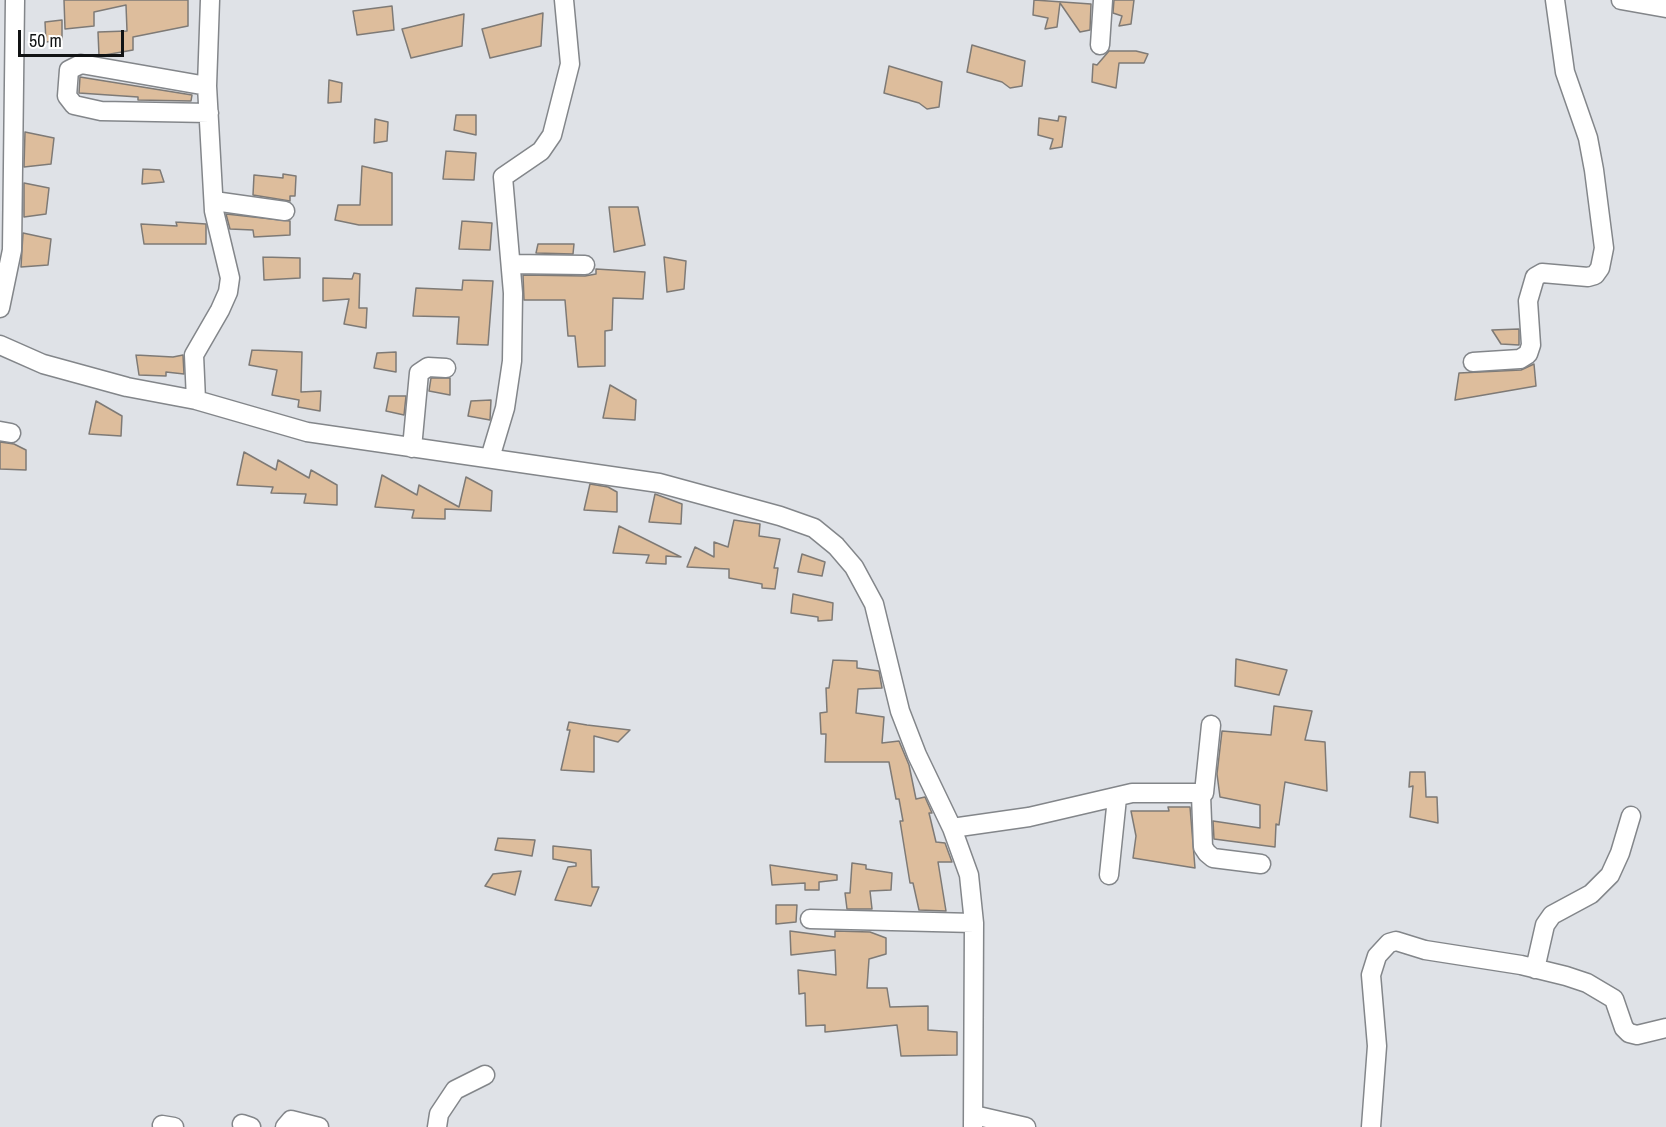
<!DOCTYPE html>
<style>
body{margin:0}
#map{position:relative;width:1666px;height:1127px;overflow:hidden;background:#dfe2e7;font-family:"Archivo Narrow",sans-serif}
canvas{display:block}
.scale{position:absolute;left:18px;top:30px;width:106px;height:27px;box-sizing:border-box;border:3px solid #111314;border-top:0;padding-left:8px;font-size:18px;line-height:21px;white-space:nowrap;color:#111314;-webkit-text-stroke:4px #fff;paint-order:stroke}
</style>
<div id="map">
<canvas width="1666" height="1127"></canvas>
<div class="scale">50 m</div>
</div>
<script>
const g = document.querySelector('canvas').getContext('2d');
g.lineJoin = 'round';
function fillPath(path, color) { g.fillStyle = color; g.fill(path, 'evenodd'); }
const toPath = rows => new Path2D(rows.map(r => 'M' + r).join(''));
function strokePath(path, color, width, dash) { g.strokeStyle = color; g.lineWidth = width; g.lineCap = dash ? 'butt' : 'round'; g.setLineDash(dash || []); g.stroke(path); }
const building = toPath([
 [64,0,188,0,188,26,133,37,133,50,99,56,98,32,127,31,126,5,94,12,94,26,65,29,64,0],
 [1034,0,1091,4,1090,30,1080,32,1060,3,1057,27,1045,29,1048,18,1033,15,1034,0],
 [1114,0,1134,0,1131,24,1119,26,1122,16,1113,13,1114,0],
 [392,6,394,30,357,35,353,11,392,6],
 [543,13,541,46,490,58,482,29,543,13],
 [464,14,462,46,411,58,402,29,464,14],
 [62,20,62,40,46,42,45,22,62,20],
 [972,45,1025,61,1022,86,1010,88,1002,82,967,72,972,45],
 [1109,51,1136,51,1148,54,1144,63,1119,63,1116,88,1092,82,1093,64,1097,65,1109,51],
 [889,66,942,82,939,107,927,109,919,103,884,93,889,66],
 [80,77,192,95,191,101,138,100,138,97,79,93,80,77],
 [329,80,342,83,341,102,328,103,329,80],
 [456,115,476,115,476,135,454,130,456,115],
 [1059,116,1066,117,1062,147,1050,149,1053,139,1038,135,1039,118,1058,121,1059,116],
 [375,119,388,122,387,141,374,143,375,119],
 [25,132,54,138,51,164,24,167,25,132],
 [446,151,476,153,474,180,443,179,446,151],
 [362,166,392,173,392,225,359,225,335,220,338,205,360,205,362,166],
 [143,169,160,170,164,182,142,184,143,169],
 [283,174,296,176,295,196,290,196,290,201,253,195,254,175,283,178,283,174],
 [24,183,49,188,46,214,24,217,24,183],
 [609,207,638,207,645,245,614,252,609,207],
 [226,214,290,221,290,235,254,237,253,230,230,229,226,214],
 [462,221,492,223,490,250,459,249,462,221],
 [176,222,206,224,206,244,144,244,141,224,177,226,176,222],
 [23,233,51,239,48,265,21,267,23,233],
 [538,244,574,244,573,254,536,253,538,244],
 [263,257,300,258,300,278,264,280,263,257],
 [664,257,686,261,684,289,667,292,664,257],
 [596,269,645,272,643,299,613,298,612,330,605,331,605,366,578,367,575,336,568,336,565,300,524,300,523,275,585,276,596,274,596,269],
 [354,273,360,274,359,308,367,308,366,328,344,324,349,299,323,301,323,278,352,279,354,273],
 [463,280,493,281,488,345,457,344,459,317,413,316,416,288,462,290,463,280],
 [1519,329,1519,345,1501,344,1492,330,1519,329],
 [252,350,302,352,301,392,321,391,320,411,298,407,299,400,272,395,277,370,249,365,252,350],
 [396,352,396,372,374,368,377,353,396,352],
 [136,355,173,357,183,355,184,374,166,372,166,376,139,375,136,355],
 [1534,364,1536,386,1455,400,1459,373,1521,370,1534,364],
 [431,378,450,378,450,395,429,391,431,378],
 [610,385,636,400,635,420,603,418,610,385],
 [389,396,406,396,404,415,386,411,389,396],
 [491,400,490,420,468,416,471,401,491,400],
 [96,401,122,416,121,436,89,434,96,401],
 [0,442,14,444,26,450,26,470,0,469,0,442],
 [244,452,276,470,278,460,309,478,311,470,337,485,337,505,304,503,306,494,271,493,273,487,237,485,244,452],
 [382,475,417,495,419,485,459,507,466,477,492,491,491,511,445,509,445,519,412,518,414,510,375,507,382,475],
 [590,484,608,487,617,492,617,512,584,510,590,484],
 [655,494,682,504,681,524,649,522,655,494],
 [734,520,760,524,759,536,780,539,774,568,778,568,775,589,762,588,762,584,729,578,729,569,687,567,695,547,714,557,714,542,728,547,734,520],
 [619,526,681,557,666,556,666,564,646,563,649,555,613,553,619,526],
 [802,554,825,562,822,576,798,572,802,554],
 [793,594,833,603,832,620,818,621,818,617,791,613,793,594],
 [1236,659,1287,670,1279,695,1235,686,1236,659],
 [833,660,857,661,857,668,879,671,882,688,858,689,856,713,884,717,882,743,899,741,909,765,916,799,925,797,932,813,929,813,936,842,945,843,952,862,938,862,946,911,919,910,913,883,910,883,900,821,903,821,899,799,896,799,889,762,825,762,826,734,821,734,820,713,827,712,826,688,829,688,833,660],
 [1274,706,1312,711,1305,740,1325,742,1327,791,1285,782,1279,825,1276,824,1275,847,1214,839,1213,821,1260,828,1260,805,1220,797,1217,774,1222,731,1271,735,1274,706],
 [569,722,587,725,630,730,618,742,594,736,594,772,561,770,570,730,567,730,569,722],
 [1410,772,1425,772,1426,797,1437,797,1438,823,1410,817,1413,786,1409,787,1410,772],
 [1168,807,1190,807,1195,868,1133,858,1136,836,1131,811,1169,811,1168,807],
 [498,838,535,840,532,856,495,850,498,838],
 [553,846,591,850,592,887,599,887,591,906,555,900,568,867,576,866,576,863,553,859,553,846],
 [852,863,866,865,866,869,892,873,891,890,870,891,872,909,847,909,845,893,850,893,852,863],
 [770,865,837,875,837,880,819,882,819,890,805,890,805,883,772,885,770,865],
 [521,871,515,895,485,886,493,874,521,871],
 [776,905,797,905,796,922,776,924,776,905],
 [790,931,835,937,835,931,870,932,886,938,886,954,869,959,867,988,887,988,890,1007,928,1006,928,1030,957,1032,957,1055,901,1056,897,1025,825,1032,825,1025,806,1026,805,993,799,994,798,970,836,975,835,950,791,955,790,931]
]);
fillPath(building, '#ddbd9c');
strokePath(building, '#7e7a76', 1.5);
const minor = toPath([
 [1621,0,1666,8],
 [1100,45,1103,0],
 [207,86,81,64,69,70,67,96,74,105,101,111,209,113],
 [214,201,285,211],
 [511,264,585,265],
 [0,308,12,250,15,0],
 [0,345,43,364,127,387,196,400,307,432,659,483,780,516,814,528,836,546,854,567,874,604,900,711,917,755,952,828,969,875,974,923,973,1127],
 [1473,362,1520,359,1528,354,1531,345,1528,301,1535,277,1542,273,1588,277,1595,275,1600,268,1604,248,1594,170,1588,138,1565,72,1555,0],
 [196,400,194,355,220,310,228,292,230,278,214,211,207,86,210,0],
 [0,431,11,433],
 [412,448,419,373,428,367,446,368],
 [490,458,505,408,512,361,513,293,503,177,541,151,552,135,570,64,564,0],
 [1201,795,1203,847,1207,853,1213,858,1261,864],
 [952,828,1029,817,1132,793,1204,793,1211,725],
 [1109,875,1117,798],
 [810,919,974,923],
 [1535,969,1545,925,1552,915,1591,894,1610,875,1620,853,1631,816],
 [974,1115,1026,1127],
 [242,1124,251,1127],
 [162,1125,174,1127],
 [285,1127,291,1120,319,1127],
 [437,1127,439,1114,455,1090,485,1075],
 [1371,1127,1377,1046,1371,975,1377,956,1389,943,1396,941,1425,950,1521,965,1566,976,1587,983,1614,999,1624,1028,1629,1033,1637,1035,1666,1028]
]);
strokePath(minor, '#83868a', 21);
strokePath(minor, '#fff', 18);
</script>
